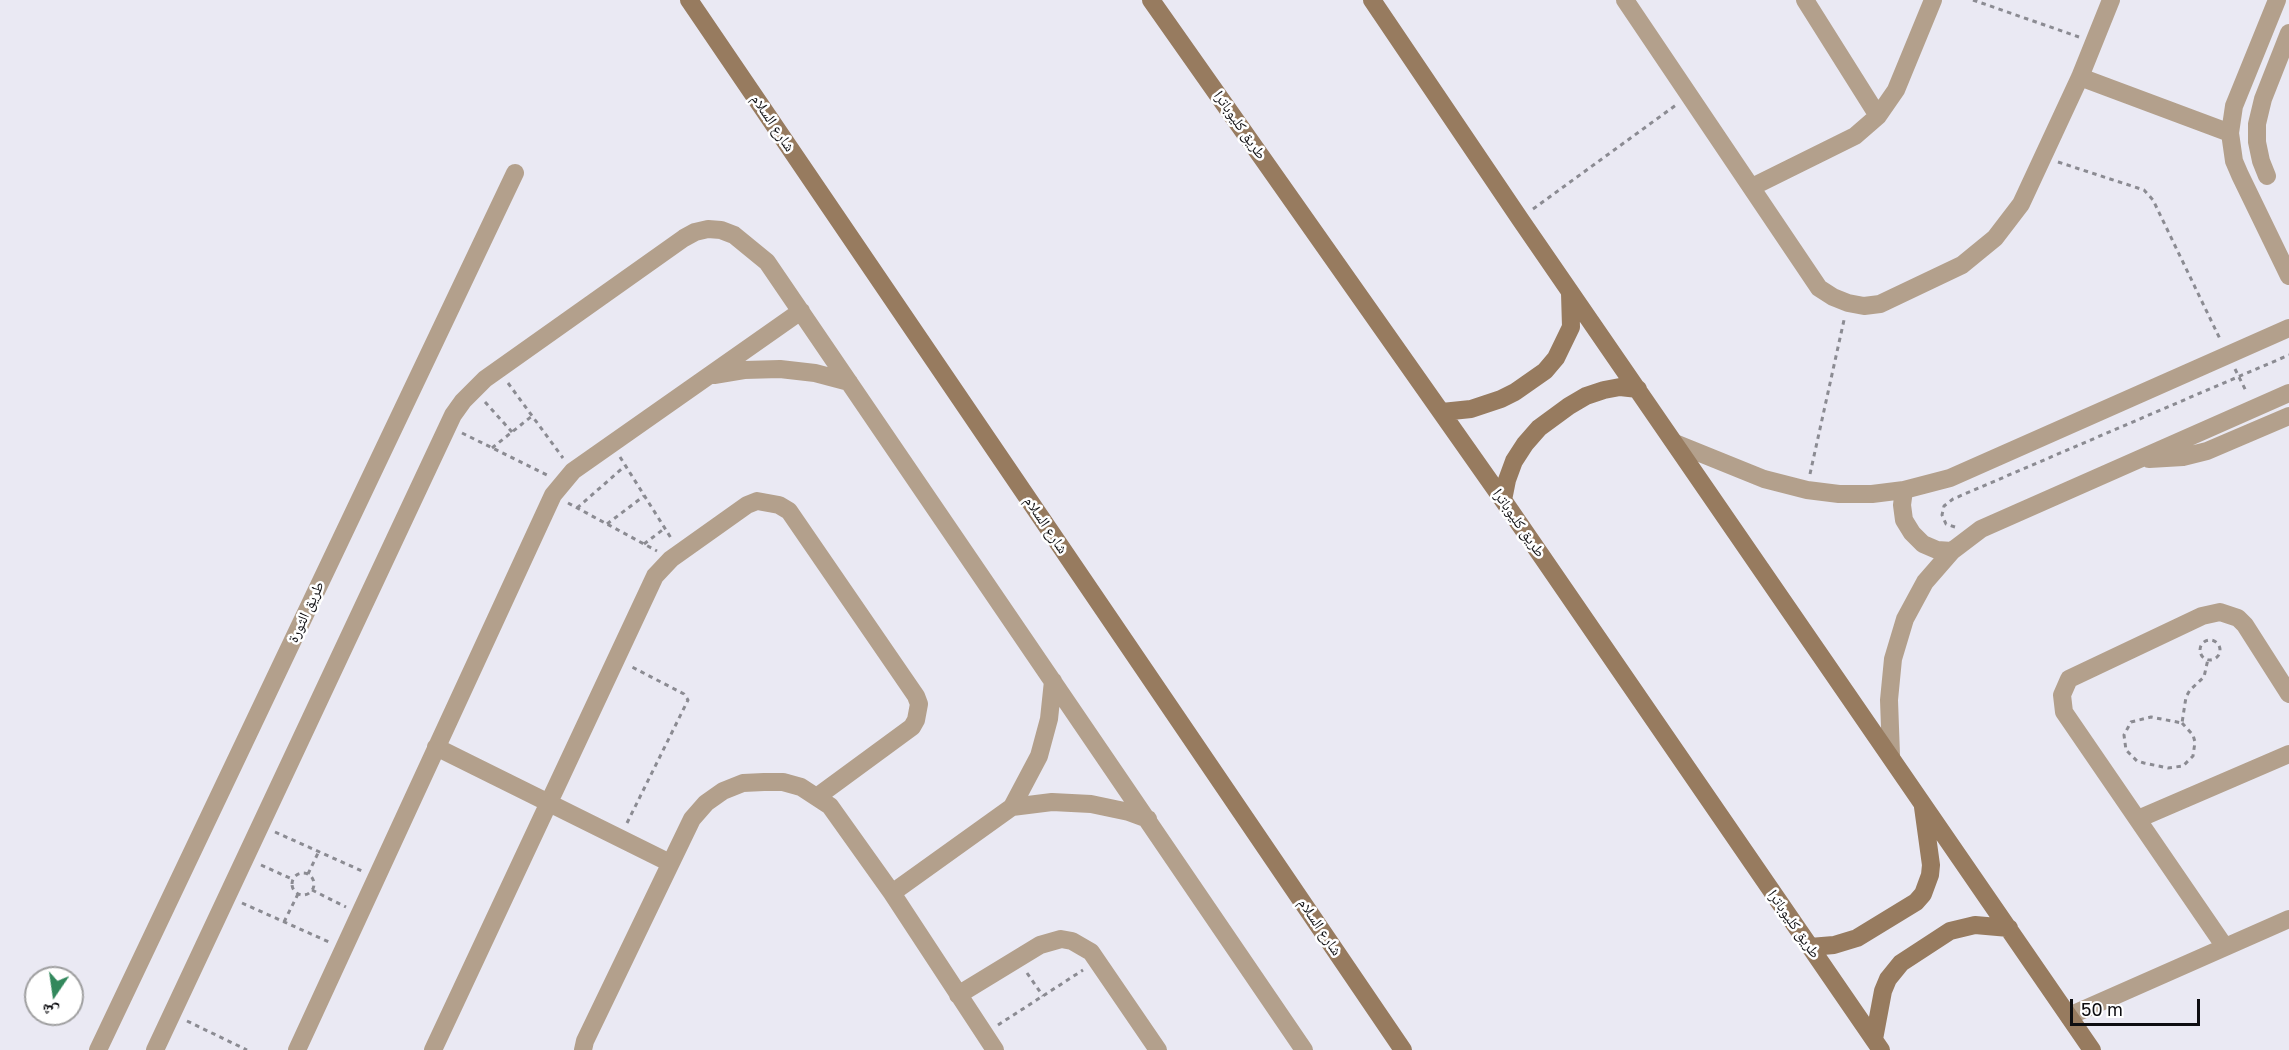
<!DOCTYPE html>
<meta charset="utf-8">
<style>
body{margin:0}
#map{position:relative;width:2289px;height:1050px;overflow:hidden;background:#eae9f3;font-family:"Golos Text","Noto Naskh Arabic",sans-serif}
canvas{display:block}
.north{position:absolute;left:24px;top:966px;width:60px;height:60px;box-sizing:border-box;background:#fff;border:2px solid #9f9fa0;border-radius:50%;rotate:193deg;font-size:16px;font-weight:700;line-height:24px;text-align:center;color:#0e0e11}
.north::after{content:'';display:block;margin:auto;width:21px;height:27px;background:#32885c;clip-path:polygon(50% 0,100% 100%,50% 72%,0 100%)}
.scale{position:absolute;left:2070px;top:999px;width:130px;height:27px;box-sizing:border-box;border:3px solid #0e0e11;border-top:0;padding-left:8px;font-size:18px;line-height:21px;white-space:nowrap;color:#0e0e11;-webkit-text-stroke:4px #fff;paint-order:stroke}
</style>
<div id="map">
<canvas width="2289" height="1050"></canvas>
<div class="north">ش</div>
<div class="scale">50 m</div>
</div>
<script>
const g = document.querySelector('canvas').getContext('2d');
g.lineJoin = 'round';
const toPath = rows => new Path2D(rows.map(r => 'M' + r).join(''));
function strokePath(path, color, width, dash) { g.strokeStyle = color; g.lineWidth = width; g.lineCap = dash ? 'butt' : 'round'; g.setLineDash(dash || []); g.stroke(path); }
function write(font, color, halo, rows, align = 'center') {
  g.font = font + ' "Golos Text","Noto Naskh Arabic",sans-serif'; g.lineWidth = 5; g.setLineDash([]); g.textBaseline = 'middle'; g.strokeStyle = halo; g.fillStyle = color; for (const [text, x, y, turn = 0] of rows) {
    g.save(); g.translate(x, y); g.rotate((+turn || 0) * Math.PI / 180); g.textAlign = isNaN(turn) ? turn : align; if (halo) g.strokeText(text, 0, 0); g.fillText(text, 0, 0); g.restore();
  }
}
strokePath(toPath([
 [1973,0,2079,37],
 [2058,162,2144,190,2153,200,2220,339],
 [1533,209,1676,105],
 [2235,369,2247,393],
 [508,383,563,458],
 [485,402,512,432],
 [462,433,547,475],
 [492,448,532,416],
 [620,457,671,538],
 [1810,474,1844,320],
 [568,503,657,551],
 [577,508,625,466],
 [607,524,644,496],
 [1955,527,1946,524,1942,515,1944,506,1953,499,2289,355],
 [644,544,665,528],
 '2200 650a10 10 0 1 1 20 0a10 10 0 1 1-20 0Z',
 [2182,723,2193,735,2195,742,2193,756,2183,766,2168,768,2144,763,2137,761,2126,750,2124,735,2131,722,2151,717,2182,723,2186,697,2190,690,2204,677,2208,659],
 [627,823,688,700,684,694,632,667],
 [275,832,362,871],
 [261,865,292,879],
 '292 884a11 11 0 1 1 22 0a11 11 0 1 1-22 0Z',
 [308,874,319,851],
 [312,890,346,907],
 [242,903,329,942],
 [284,922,298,894],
 [1027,973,1043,996],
 [187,1021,247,1050],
 [998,1025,1083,970]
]), '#8b8b92', 3, [4.5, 4.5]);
strokePath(toPath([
 [1625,0,1819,288,1833,297,1848,303,1864,306,1880,304,1962,265,1995,238,2021,204,2080,77,2111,0],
 [1805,0,1878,116],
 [2277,0,2234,106,2230,133,2234,161,2240,175,2289,276],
 [2080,77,2230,133],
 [2267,176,2261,161,2257,142,2257,124,2263,99,2289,33],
 [1752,187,1855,136,1878,116,1896,90,1933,0],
 [714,375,744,370,780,369,815,373,849,382],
 [1675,443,1764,479,1807,490,1839,494,1872,494,1904,490,1950,478,2289,328],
 [2149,459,2183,457,2207,451,2289,416],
 [1904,490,1902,505,1904,520,1912,533,1923,544,1937,550,1952,551],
 [436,747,670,863],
 [1891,755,1889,700,1893,659,1905,619,1925,582,1952,551,1981,529,2289,393],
 [1012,807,1052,802,1091,804,1129,812,1148,819],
 [2138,819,2289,754],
 [892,893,1012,807,1039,756,1049,719,1053,681],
 [2225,947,2064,712,2062,695,2069,679,2202,616,2220,612,2238,618,2245,625,2289,694],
 [958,995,1040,945,1061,939,1072,941,1091,952,1158,1050],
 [2069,1016,2289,919],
 [98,1050,515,173],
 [155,1050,453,415,463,401,485,379,684,238,695,232,708,229,721,230,734,235,767,262,1304,1050],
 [297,1050,553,495,573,471,801,311],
 [433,1050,655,576,671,559,747,505,757,501,779,505,789,511,916,696,919,704,916,720,912,727,818,796],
 [583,1050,585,1041,692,819,706,803,723,791,743,783,764,782,783,782,801,787,830,806,892,893,995,1050]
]), '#b3a08c', 18);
strokePath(toPath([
 [689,0,1403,1050],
 [1151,0,1503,500,1881,1050],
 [1372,0,1520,219,2092,1050],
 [1442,412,1471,409,1501,399,1515,392,1545,371,1556,358,1571,327,1570,293],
 [1503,500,1507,480,1514,461,1525,444,1539,428,1569,406,1586,396,1604,390,1620,387,1638,389],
 [1810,947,1834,945,1857,938,1916,902,1923,894,1930,875,1931,865,1923,807],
 [1874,1039,1883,991,1888,979,1901,963,1950,931,1975,925,2009,928]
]), '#977b5f', 18);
write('15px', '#0e0e11', '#fff', [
 ["شارع السلام",773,123,56],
 ["طريق كليوباترا",1240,125,55],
 ["طريق كليوباترا",1519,523,55],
 ["شارع السلام",1046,525,56],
 ["طريق الثورة",306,612,-65],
 ["طريق كليوباترا",1794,924,55],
 ["شارع السلام",1320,927,56]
]);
</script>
